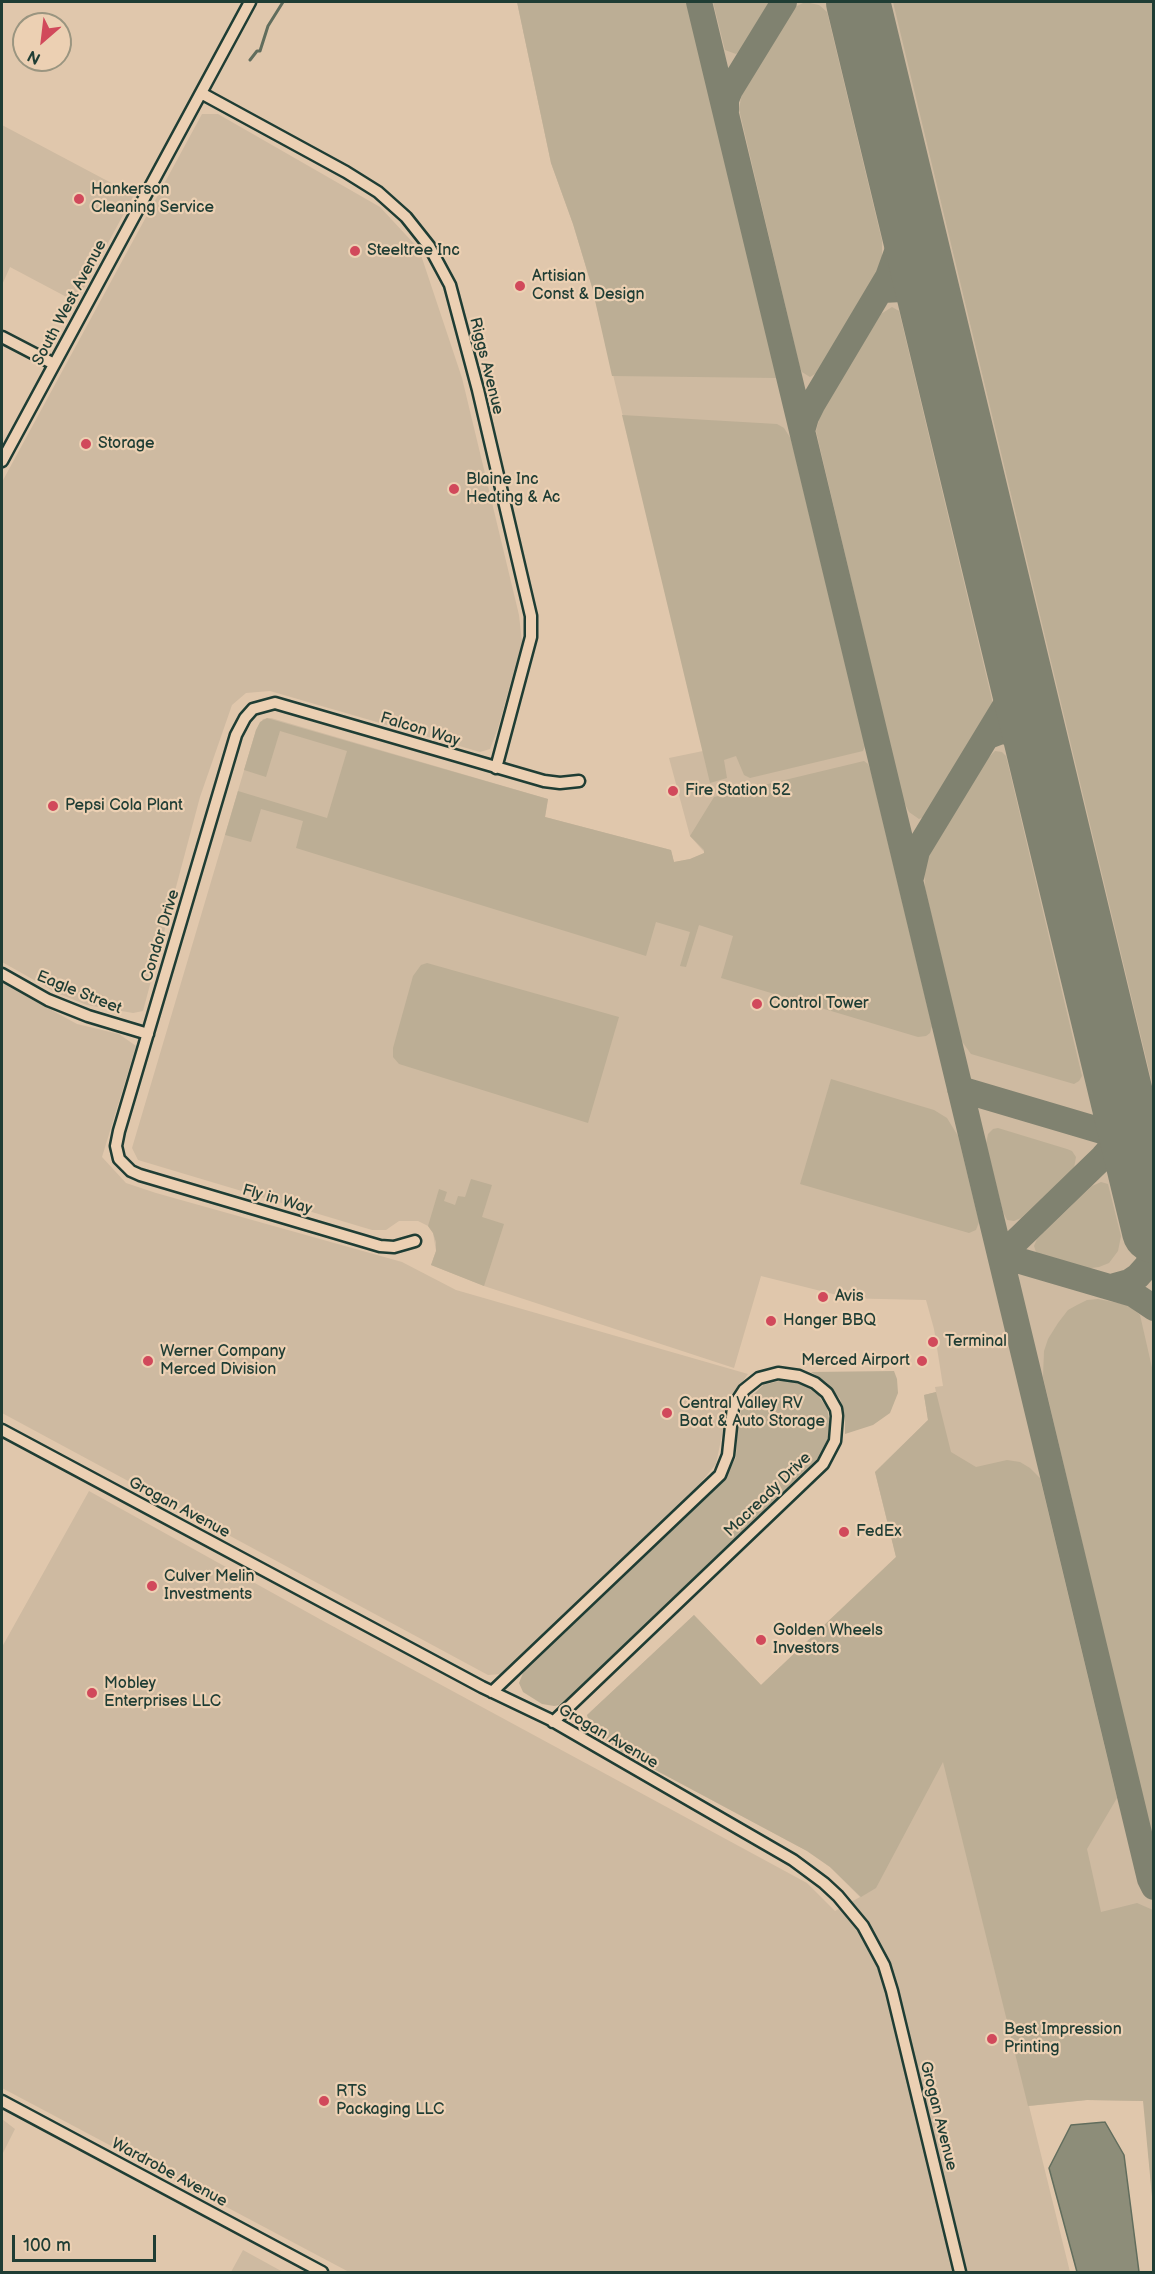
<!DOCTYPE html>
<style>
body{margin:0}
#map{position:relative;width:1155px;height:2274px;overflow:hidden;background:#e0c7ac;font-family:"Balsamiq Sans",sans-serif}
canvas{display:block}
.frame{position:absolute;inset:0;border:3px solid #1f3d34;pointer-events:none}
.north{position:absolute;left:12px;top:12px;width:60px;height:60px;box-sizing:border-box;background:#ecd0b3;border:2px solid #9a9580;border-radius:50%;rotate:208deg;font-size:16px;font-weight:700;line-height:24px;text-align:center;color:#1f3d34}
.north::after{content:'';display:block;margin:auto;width:21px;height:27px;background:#d1495b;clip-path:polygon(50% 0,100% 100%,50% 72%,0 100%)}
.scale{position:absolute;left:12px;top:2235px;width:144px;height:27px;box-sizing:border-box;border:3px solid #1f3d34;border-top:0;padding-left:8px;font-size:18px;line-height:21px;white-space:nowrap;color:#1f3d34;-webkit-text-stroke:4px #ecd0b3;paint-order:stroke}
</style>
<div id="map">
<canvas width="1155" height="2274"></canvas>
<div class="frame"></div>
<div class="north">N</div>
<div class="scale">100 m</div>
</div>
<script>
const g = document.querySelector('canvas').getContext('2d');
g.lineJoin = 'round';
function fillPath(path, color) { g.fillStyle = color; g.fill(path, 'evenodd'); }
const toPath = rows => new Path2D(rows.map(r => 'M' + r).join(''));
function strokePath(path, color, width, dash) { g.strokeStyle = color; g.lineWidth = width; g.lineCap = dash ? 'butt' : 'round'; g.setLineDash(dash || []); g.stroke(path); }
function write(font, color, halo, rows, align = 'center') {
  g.font = font + ' "Balsamiq Sans",sans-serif'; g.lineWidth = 4.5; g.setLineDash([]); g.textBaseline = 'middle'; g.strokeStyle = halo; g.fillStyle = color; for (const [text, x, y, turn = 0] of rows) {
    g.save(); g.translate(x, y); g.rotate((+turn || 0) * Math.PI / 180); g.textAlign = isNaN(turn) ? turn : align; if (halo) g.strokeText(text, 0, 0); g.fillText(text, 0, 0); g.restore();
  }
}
fillPath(toPath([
 [517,2,1153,2,1153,2207,1144,2101,1087,2100,1029,2106,1070,2272,349,2272,2,2088,2,1647,89,1491,325,1622,807,1883,835,1911,860,1897,830,1867,807,1851,620,1751,591,1727,587,1715,694,1615,761,1685,896,1557,875,1472,928,1420,924,1395,936,1392,935,1387,943,1386,934,1329,926,1300,837,1298,837,1295,761,1276,734,1368,484,1286,431,1265,436,1251,433,1233,428,1226,418,1221,399,1221,386,1230,372,1230,138,1160,132,1148,256,730,263,719,271,718,548,799,545,817,671,850,674,862,690,859,705,853,690,836,669,758,703,751,592,287,573,224,551,163],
 [202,114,218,114,380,207,419,249,462,378,519,615,522,642,498,728,490,749,480,752,270,691,246,693,232,705,200,797,143,1011,133,1013,87,1005,57,993,2,962,2,482],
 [2,125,134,195,76,302,10,267,2,285],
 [2,983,77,1024,119,1034,136,1046,102,1157,126,1183,156,1193,402,1262,456,1290,748,1374,729,1401,716,1464,699,1485,502,1674,488,1675,2,1413],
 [2,2119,15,2129,2,2155],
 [243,2250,283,2272,231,2272]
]), '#cebaa1');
fillPath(toPath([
 [517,2,687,2,777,378,612,376,592,287,573,224,551,163],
 [713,2,772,2,744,47,736,54,725,50],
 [805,2,819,5,827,12,882,241,882,258,876,280,822,370,810,377,802,372,800,368,739,109,743,88,790,13,795,7],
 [893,2,1153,2,1153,1087],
 [892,307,899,311,993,704,990,712,931,808,926,816,919,819,909,812,903,800,816,431,821,412,881,314],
 [622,415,777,424,784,428,791,439,865,746,863,751,750,778,744,775,736,756,724,760,727,778,710,783],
 [267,718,548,799,545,817,671,850,674,862,690,859,704,853,704,850,690,836,714,797,864,761,868,764,871,772,932,1026,930,1033,926,1036,918,1037,721,978,733,936,699,925,686,967,680,966,690,932,656,922,646,956,296,848,303,821,261,809,251,842,225,835,238,791,327,818,347,751,280,731,266,777,244,770,256,730,260,722],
 [995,751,1002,752,1006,756,1082,1076,1079,1081,1074,1084,971,1054,961,1040,925,888,924,864,926,856,986,760],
 [427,963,619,1017,588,1123,399,1064,393,1057,393,1048,413,976,421,965],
 [831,1079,934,1110,947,1118,958,1136,979,1222,976,1230,969,1233,800,1184],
 [998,1128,1067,1149,1072,1151,1076,1157,1074,1168,1021,1218,1014,1221,1007,1220,1003,1212,986,1144,988,1134,993,1129],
 [471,1179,492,1185,482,1217,504,1224,484,1286,431,1265,436,1251,436,1242,433,1233,428,1226,439,1189,447,1192,444,1201,455,1205,458,1196,465,1197],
 [1101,1182,1108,1184,1121,1236,1118,1251,1109,1263,1099,1267,1084,1269,1042,1256,1036,1252,1034,1246,1037,1239,1092,1186],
 [1098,1299,1128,1305,1140,1315,1153,1372,1153,1842,1043,1377,1044,1351,1048,1339,1058,1323,1068,1310,1077,1305,1087,1300],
 [894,1371,897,1379,898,1393,890,1413,873,1425,845,1434,845,1416,840,1399,827,1383,811,1372],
 [783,1380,802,1384,810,1389,818,1395,827,1408,830,1424,829,1439,819,1457,561,1705,554,1706,542,1704,523,1692,519,1683,523,1673,723,1482,736,1457,738,1419,743,1405,763,1385],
 [936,1392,951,1452,976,1467,1007,1460,1020,1462,1030,1468,1040,1478,1117,1798,1087,1849,1101,1912,1137,1903,1153,1910,1153,2207,1143,2101,1087,2100,1028,2106,943,1762,876,1888,861,1897,830,1867,807,1851,620,1751,591,1727,587,1715,694,1615,761,1685,896,1557,875,1472,928,1420,924,1395]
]), '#bcae95');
const water = toPath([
 [1105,2122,1124,2155,1139,2272,1077,2272,1049,2168,1071,2125,1105,2122]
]);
fillPath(water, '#8d8d79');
strokePath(water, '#616d5d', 1.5);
strokePath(toPath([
 [250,60,257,51,260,51,268,26,283,2]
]), '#616d5d', 3);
strokePath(toPath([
 [699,2,1150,1879,1154,1887],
 [855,2,861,14],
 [726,111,726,100,730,90,784,2],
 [882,290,902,289,915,293,925,302,934,317],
 [802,431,806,417,813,403,888,277,897,252,903,219,901,179],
 [988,736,1001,731,1011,732,1021,736,1031,744,1042,767],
 [911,877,917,851,1010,698,1016,674,1015,653],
 [960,1089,1102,1131,1114,1138,1126,1150,1135,1164,1142,1184],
 [1000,1255,1133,1294,1154,1308],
 [1003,1267,1005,1254,1010,1247,1103,1157,1111,1148,1121,1121,1119,1087],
 [1111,1287,1129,1282,1138,1276,1147,1266,1154,1251]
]), '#808270', 26);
strokePath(toPath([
 [858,2,1154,1231]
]), '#808270', 64);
const minor = toPath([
 [201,93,346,172,378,192,406,217,429,246,450,285,478,390,531,616,531,637,496,768],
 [2,337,54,364],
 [2,461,250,2],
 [2,974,48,1000,88,1016,148,1034],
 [415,1241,394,1247,380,1246,140,1175,131,1171,119,1159,116,1146,119,1131,236,735,245,718,253,709,275,703,544,781,560,783,579,781],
 [2,1430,482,1687,549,1719,793,1860,824,1883,838,1896,863,1926,884,1965,892,1991,960,2272],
 [492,1692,720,1475,728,1455,733,1407,744,1390,759,1378,778,1373,799,1376,815,1383,827,1393,836,1409,837,1416,835,1441,823,1464,553,1722],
 [2,2101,322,2272]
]);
strokePath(minor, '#1f3d34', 15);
strokePath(minor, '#ecd0b3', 10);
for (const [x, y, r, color] of [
 [79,199,6,"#d1495b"],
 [355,251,6,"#d1495b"],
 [520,286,6,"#d1495b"],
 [86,444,6,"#d1495b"],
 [454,489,6,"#d1495b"],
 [673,791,6,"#d1495b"],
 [53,806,6,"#d1495b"],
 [757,1004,6,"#d1495b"],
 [823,1297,6,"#d1495b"],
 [771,1321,6,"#d1495b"],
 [933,1342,6,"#d1495b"],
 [148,1361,6,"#d1495b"],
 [922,1361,6,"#d1495b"],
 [667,1413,6,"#d1495b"],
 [844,1532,6,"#d1495b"],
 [152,1586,6,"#d1495b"],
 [761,1640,6,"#d1495b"],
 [92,1693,6,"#d1495b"],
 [992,2039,6,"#d1495b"],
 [324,2101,6,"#d1495b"]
]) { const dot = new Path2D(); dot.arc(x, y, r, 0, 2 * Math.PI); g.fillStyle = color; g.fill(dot); strokePath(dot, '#ecd0b3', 2); }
write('16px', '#1f3d34', '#ecd0b3', [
 ["Hankerson",91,190],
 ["Cleaning Service",91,208],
 ["Steeltree Inc",367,251],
 ["Artisian",532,277],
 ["Const & Design",532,295],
 ["Storage",98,444],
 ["Blaine Inc",466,480],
 ["Heating & Ac",466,498],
 ["Fire Station 52",685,791],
 ["Pepsi Cola Plant",65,806],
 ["Control Tower",769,1004],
 ["Avis",835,1297],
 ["Hanger BBQ",783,1321],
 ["Terminal",945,1342],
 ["Werner Company",160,1352],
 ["Merced Division",160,1370],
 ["Merced Airport",910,1361,"right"],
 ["Central Valley RV",679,1404],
 ["Boat & Auto Storage",679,1422],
 ["FedEx",856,1532],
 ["Culver Melin",164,1577],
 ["Investments",164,1595],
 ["Golden Wheels",773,1631],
 ["Investors",773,1649],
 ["Mobley",104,1684],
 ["Enterprises LLC",104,1702],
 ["Best Impression",1004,2030],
 ["Printing",1004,2048],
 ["RTS",336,2092],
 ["Packaging LLC",336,2110]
], 'left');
write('16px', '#1f3d34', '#ecd0b3', [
 ["South West Avenue",70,303,-62],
 ["Riggs Avenue",486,366,76],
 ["Falcon Way",420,730,17],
 ["Condor Drive",161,936,-73],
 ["Eagle Street",79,993,22],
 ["Fly in Way",277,1200,16],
 ["Macready Drive",768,1495,-44],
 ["Grogan Avenue",179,1508,28],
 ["Grogan Avenue",608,1737,30],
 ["Grogan Avenue",938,2116,76],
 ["Wardrobe Avenue",169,2173,28]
]);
</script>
